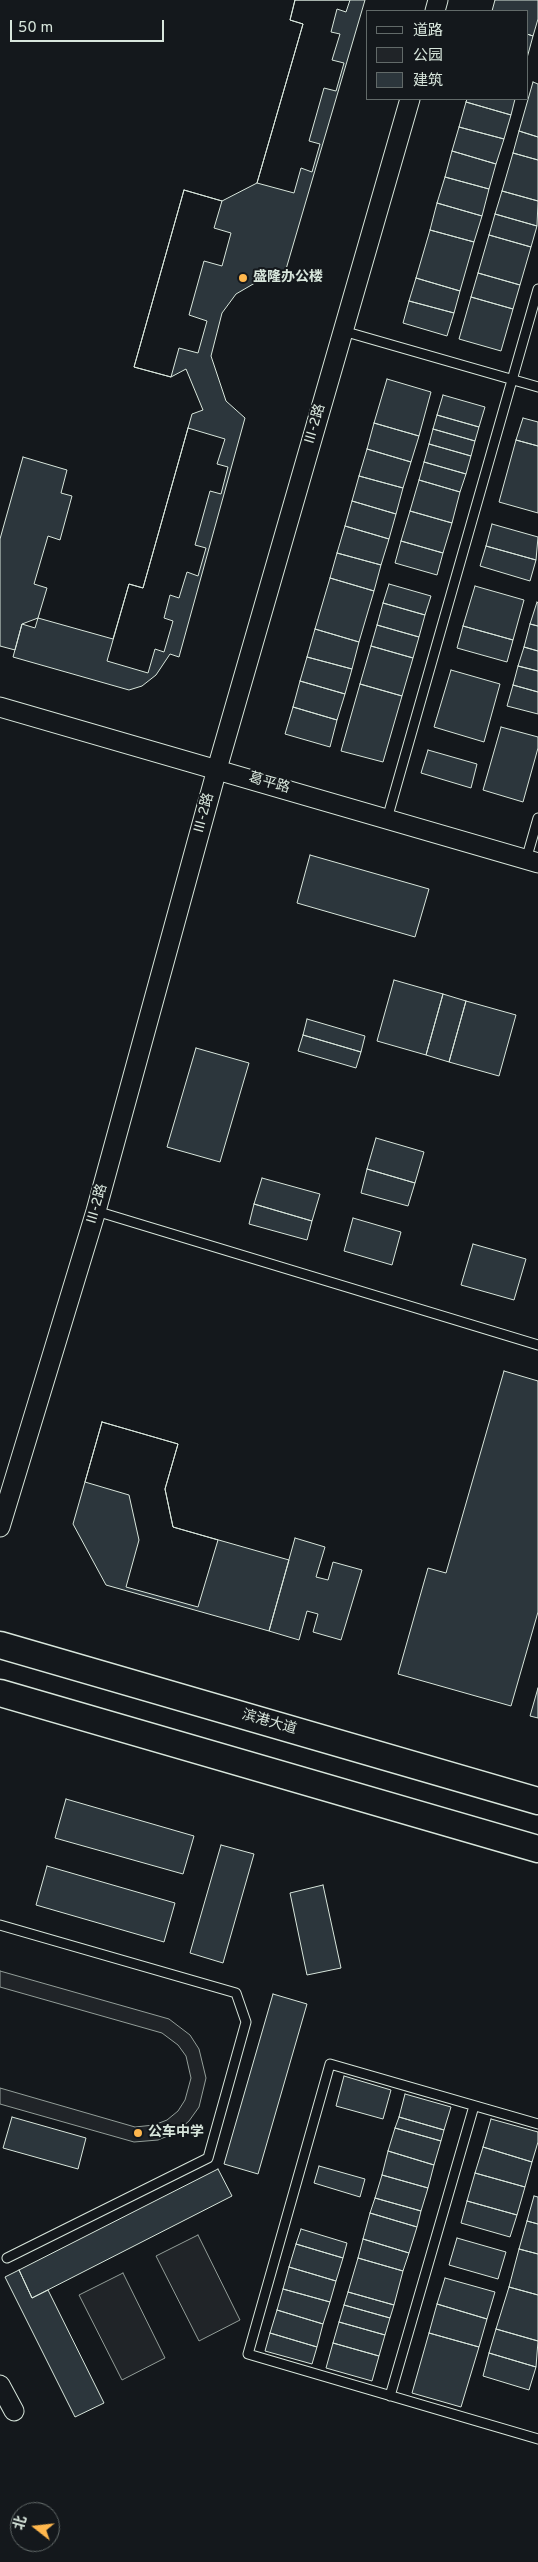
<!DOCTYPE html>
<meta charset="utf-8">
<style>
body{margin:0}
#map{position:relative;width:538px;height:2562px;overflow:hidden;background:#14181c;font-family:Overpass,"Noto Sans SC",sans-serif}
canvas{display:block}
.legend{position:absolute;left:366px;top:10px;width:162px;height:90px;box-sizing:border-box;background:#14181c;border:1px solid #626a69;margin:0;padding:6px 9px;list-style:none;font-size:15px;color:#d8e6dc}
.legend li{display:flex;align-items:center;gap:10px;height:25px}
.legend b{width:25px;border:1px solid #626a69}
.north{position:absolute;left:10px;top:2502px;width:50px;height:50px;box-sizing:border-box;background:#14181c;border:1px solid #626a69;border-radius:50%;rotate:286deg;font-size:14px;font-weight:700;line-height:20px;text-align:center;color:#d8e6dc}
.north::after{content:'';display:block;margin:auto;width:18px;height:22px;background:#ffb74d;clip-path:polygon(50% 0,100% 100%,50% 72%,0 100%)}
.scale{position:absolute;left:10px;top:20px;width:154px;height:22px;box-sizing:border-box;border:2px solid #d8e6dc;border-top:0;padding-left:6px;font-size:15px;line-height:18px;white-space:nowrap;color:#d8e6dc;-webkit-text-stroke:4px #14181c;paint-order:stroke}
</style>
<div id="map">
<canvas width="538" height="2562"></canvas>
<ul class="legend">
<li><b style="height:6px;background:#14181c"></b>道路</li>
<li><b style="height:14px;background:#202428"></b>公园</li>
<li><b style="height:14px;background:#2c363c"></b>建筑</li>
</ul>
<div class="north">北</div>
<div class="scale">50 m</div>
</div>
<script>
const g = document.querySelector('canvas').getContext('2d');
g.lineJoin = 'round';
function fillPath(path, color) { g.fillStyle = color; g.fill(path, 'evenodd'); }
const toPath = rows => new Path2D(rows.map(r => 'M' + r).join(''));
function strokePath(path, color, width, dash) { g.strokeStyle = color; g.lineWidth = width; g.lineCap = dash ? 'butt' : 'round'; g.setLineDash(dash || []); g.stroke(path); }
function write(font, color, halo, rows, align = 'center') {
  g.font = font + ' Overpass,"Noto Sans SC",sans-serif'; g.lineWidth = 4; g.setLineDash([]); g.textBaseline = 'middle'; g.strokeStyle = halo; g.fillStyle = color; for (const [text, x, y, turn = 0] of rows) {
    g.save(); g.translate(x, y); g.rotate((+turn || 0) * Math.PI / 180); g.textAlign = isNaN(turn) ? turn : align; if (halo) g.strokeText(text, 0, 0); g.fillText(text, 0, 0); g.restore();
  }
}
const green = toPath([
 [0,1971,169,2019,190,2035,199,2049,206,2078,199,2107,189,2121,175,2133,158,2140,134,2142,0,2104,0,2088,135,2127,154,2125,167,2120,178,2111,185,2100,191,2078,186,2056,178,2045,162,2033,0,1987,0,1971],
 [198,2235,240,2320,199,2341,156,2256,198,2235],
 [123,2273,165,2358,122,2380,79,2295,123,2273]
]);
fillPath(green, '#202428');
strokePath(green, '#939e99', 1);
const building = toPath([
 [295,0,365,0,284,276,260,280,236,294,222,313,211,356,226,401,245,418,179,657,170,654,156,675,142,686,129,690,13,657,22,624,38,618,113,639,129,584,143,588,192,414,203,410,186,369,171,377,134,367,184,190,222,201,257,183,303,24,290,20,295,0],
 [295,0,350,0,346,12,337,9,331,32,340,34,332,60,344,63,336,91,324,88,309,141,320,144,312,172,301,168,294,193,257,183,303,24,290,20,295,0],
 [495,0,538,0,538,19,533,36,527,34,527,11,492,11,495,0],
 [527,34,533,36,527,58,527,34],
 [533,82,538,84,538,137,519,131,533,82],
 [467,99,515,99,511,115,466,102,467,99],
 [466,102,511,115,504,139,459,127,466,102],
 [459,127,504,139,496,164,452,151,459,127],
 [519,131,538,137,538,160,513,153,519,131],
 [452,151,496,164,489,189,445,177,452,151],
 [513,153,538,160,538,201,502,191,513,153],
 [445,177,489,189,482,216,437,203,445,177],
 [184,190,222,201,214,228,231,233,222,266,204,261,189,315,207,321,198,353,179,348,171,377,134,367,184,190],
 [502,191,538,201,537,226,495,214,502,191],
 [437,203,482,216,474,242,430,230,437,203],
 [495,214,537,226,531,247,489,235,495,214],
 [430,230,474,242,460,291,416,278,430,230],
 [489,235,531,247,520,285,478,273,489,235],
 [478,273,520,285,513,309,471,297,478,273],
 [416,278,460,291,454,313,409,301,416,278],
 [471,297,513,309,501,351,459,339,471,297],
 [409,301,454,313,447,336,403,323,409,301],
 [387,379,431,392,419,436,374,423,387,379],
 [443,395,485,407,479,427,437,415,443,395],
 [437,415,479,427,475,441,433,429,437,415],
 [523,418,538,422,538,446,516,440,523,418],
 [374,423,419,436,411,462,367,449,374,423],
 [188,428,225,439,217,464,228,467,221,494,210,491,195,545,206,548,198,576,187,572,179,598,170,595,164,618,173,621,164,652,155,649,148,673,107,661,129,584,143,588,188,428],
 [433,429,475,441,471,456,429,444,433,429],
 [516,440,538,446,538,513,499,502,516,440],
 [429,444,471,456,466,474,424,462,429,444],
 [367,449,411,462,403,488,359,476,367,449],
 [23,457,67,470,61,493,72,496,60,540,48,536,34,584,47,588,35,628,22,624,15,650,0,646,0,539,23,457],
 [424,462,466,474,460,492,419,480,424,462],
 [359,476,403,488,396,514,352,501,359,476],
 [419,480,460,492,452,523,410,511,419,480],
 [352,501,396,514,389,539,345,526,352,501],
 [410,511,452,523,443,553,401,541,410,511],
 [492,524,538,537,536,560,486,546,492,524],
 [345,526,389,539,381,565,337,553,345,526],
 [401,541,443,553,437,575,395,563,401,541],
 [486,546,536,560,530,581,480,566,486,546],
 [337,553,381,565,374,591,330,578,337,553],
 [330,578,374,591,359,642,315,629,330,578],
 [389,584,431,596,425,615,383,603,389,584],
 [475,586,524,600,513,640,463,626,475,586],
 [537,602,538,603,538,626,530,624,537,602],
 [383,603,425,615,419,637,377,625,383,603],
 [530,624,538,626,538,651,524,647,530,624],
 [377,625,419,637,413,658,371,646,377,625],
 [463,626,513,640,507,662,457,648,463,626],
 [315,629,359,642,352,669,307,657,315,629],
 [371,646,413,658,402,696,360,684,371,646],
 [524,647,538,651,538,671,518,666,524,647],
 [307,657,352,669,345,694,300,681,307,657],
 [518,666,538,671,538,692,513,685,518,666],
 [451,670,500,684,484,742,434,727,451,670],
 [300,681,345,694,337,720,293,707,300,681],
 [360,684,402,696,383,762,341,751,360,684],
 [513,685,538,692,538,714,507,706,513,685],
 [293,707,337,720,330,747,285,734,293,707],
 [501,727,538,737,538,748,523,802,483,790,501,727],
 [428,750,477,764,471,788,421,773,428,750],
 [310,855,429,889,415,937,297,903,310,855],
 [394,980,443,994,426,1055,377,1041,394,980],
 [443,994,466,1001,449,1062,426,1055,443,994],
 [466,1001,516,1015,499,1076,449,1062,466,1001],
 [307,1019,365,1036,361,1052,303,1035,307,1019],
 [303,1035,361,1052,356,1068,298,1051,303,1035],
 [196,1048,249,1063,220,1162,167,1147,196,1048],
 [376,1138,424,1152,415,1183,367,1169,376,1138],
 [367,1169,415,1183,408,1206,361,1193,367,1169],
 [262,1178,320,1194,312,1221,254,1204,262,1178],
 [254,1204,312,1221,307,1240,249,1224,254,1204],
 [353,1218,401,1232,392,1265,344,1251,353,1218],
 [473,1244,526,1259,514,1300,461,1285,473,1244],
 [504,1371,538,1381,538,1612,511,1706,398,1674,428,1568,446,1573,504,1371],
 [102,1422,178,1444,165,1489,173,1527,289,1560,269,1631,106,1585,73,1524,102,1422],
 [102,1422,178,1444,165,1489,173,1527,218,1540,198,1607,126,1587,139,1540,129,1495,85,1482,102,1422],
 [295,1538,325,1547,316,1577,328,1580,333,1562,362,1570,341,1640,313,1632,318,1614,307,1611,299,1640,269,1631,295,1538],
 [538,1688,538,1718,530,1716,538,1688],
 [66,1799,194,1836,183,1874,55,1838,66,1799],
 [221,1845,254,1854,223,1963,190,1953,221,1845],
 [47,1866,175,1903,164,1942,36,1905,47,1866],
 [323,1885,341,1968,307,1975,290,1893,323,1885],
 [273,1994,307,2004,258,2174,224,2164,273,1994],
 [344,2076,391,2090,383,2119,336,2106,344,2076],
 [405,2094,451,2107,444,2130,399,2117,405,2094],
 [12,2117,86,2138,78,2169,3,2148,12,2117],
 [399,2117,444,2130,441,2141,395,2128,399,2117],
 [491,2119,538,2132,538,2142,532,2162,483,2147,491,2119],
 [395,2128,441,2141,434,2165,388,2151,395,2128],
 [483,2147,532,2162,525,2187,475,2173,483,2147],
 [388,2151,434,2165,428,2188,382,2175,388,2151],
 [319,2166,365,2179,360,2197,314,2183,319,2166],
 [218,2169,232,2196,32,2298,19,2270,218,2169],
 [475,2173,525,2187,517,2215,467,2201,475,2173],
 [382,2175,428,2188,421,2211,375,2198,382,2175],
 [534,2196,538,2197,538,2224,527,2221,534,2196],
 [375,2198,421,2211,417,2227,370,2213,375,2198],
 [467,2201,517,2215,510,2237,461,2223,467,2201],
 [370,2213,417,2227,409,2253,363,2239,370,2213],
 [527,2221,538,2224,538,2254,519,2249,527,2221],
 [301,2229,347,2243,343,2258,296,2244,301,2229],
 [457,2238,506,2252,498,2279,449,2265,457,2238],
 [363,2239,409,2253,403,2271,358,2258,363,2239],
 [296,2244,343,2258,336,2281,289,2267,296,2244],
 [519,2249,538,2254,538,2295,509,2287,519,2249],
 [358,2258,403,2271,394,2305,348,2292,358,2258],
 [289,2267,336,2281,330,2302,283,2289,289,2267],
 [19,2270,32,2298,48,2290,104,2403,75,2417,5,2277,19,2270],
 [445,2278,495,2292,487,2319,437,2304,445,2278],
 [509,2287,538,2295,538,2341,496,2329,509,2287],
 [283,2289,330,2302,323,2324,277,2310,283,2289],
 [348,2292,394,2305,390,2318,344,2305,348,2292],
 [437,2304,487,2319,479,2347,429,2333,437,2304],
 [344,2305,390,2318,385,2335,339,2322,344,2305],
 [277,2310,323,2324,317,2347,270,2333,277,2310],
 [339,2322,385,2335,379,2356,333,2343,339,2322],
 [496,2329,538,2341,536,2367,489,2353,496,2329],
 [270,2333,317,2347,312,2364,265,2351,270,2333],
 [429,2333,479,2347,461,2407,412,2393,429,2333],
 [333,2343,379,2356,372,2381,326,2368,333,2343],
 [489,2353,536,2367,529,2390,483,2376,489,2353]
]);
fillPath(building, '#2c363c');
strokePath(building, '#d8e6dc', 1);
const service = toPath([
 [343,331,538,387],
 [387,819,538,289],
 [526,860,538,818],
 [96,1211,538,1345],
 [0,1925,236,1993,246,2022,208,2158,7,2258],
 [538,2124,330,2064,248,2354,538,2439],
 [390,2396,474,2106]
]);
const minor = toPath([
 [435,11,438,0],
 [0,707,538,863],
 [0,1527,96,1211,217,769,410,99],
 [0,2385,14,2411]
]);
const secondary = toPath([
 [0,1645,538,1801],
 [0,1693,538,1849]
]);
strokePath(service, '#d8e6dc', 11);
strokePath(minor, '#d8e6dc', 21);
strokePath(secondary, '#d8e6dc', 29);
strokePath(service, '#14181c', 9);
strokePath(minor, '#14181c', 19);
strokePath(secondary, '#14181c', 26);
for (const [x, y, r, color] of [
 [243,278,5,"#ffb74d"],
 [138,2133,5,"#ffb74d"]
]) { const dot = new Path2D(); dot.arc(x, y, r, 0, 2 * Math.PI); g.fillStyle = color; g.fill(dot); strokePath(dot, '#14181c', 2); }
write('bold 14px', '#d8e6dc', '#14181c', [
 ["盛隆办公楼",253,278],
 ["公车中学",148,2133]
], 'left');
write('14px', '#d8e6dc', '#14181c', [
 ["III-2路",316,424,-74],
 ["葛平路",269,784,16],
 ["III-2路",205,813,-75],
 ["III-2路",98,1204,-74],
 ["滨港大道",269,1723,16]
]);
</script>
